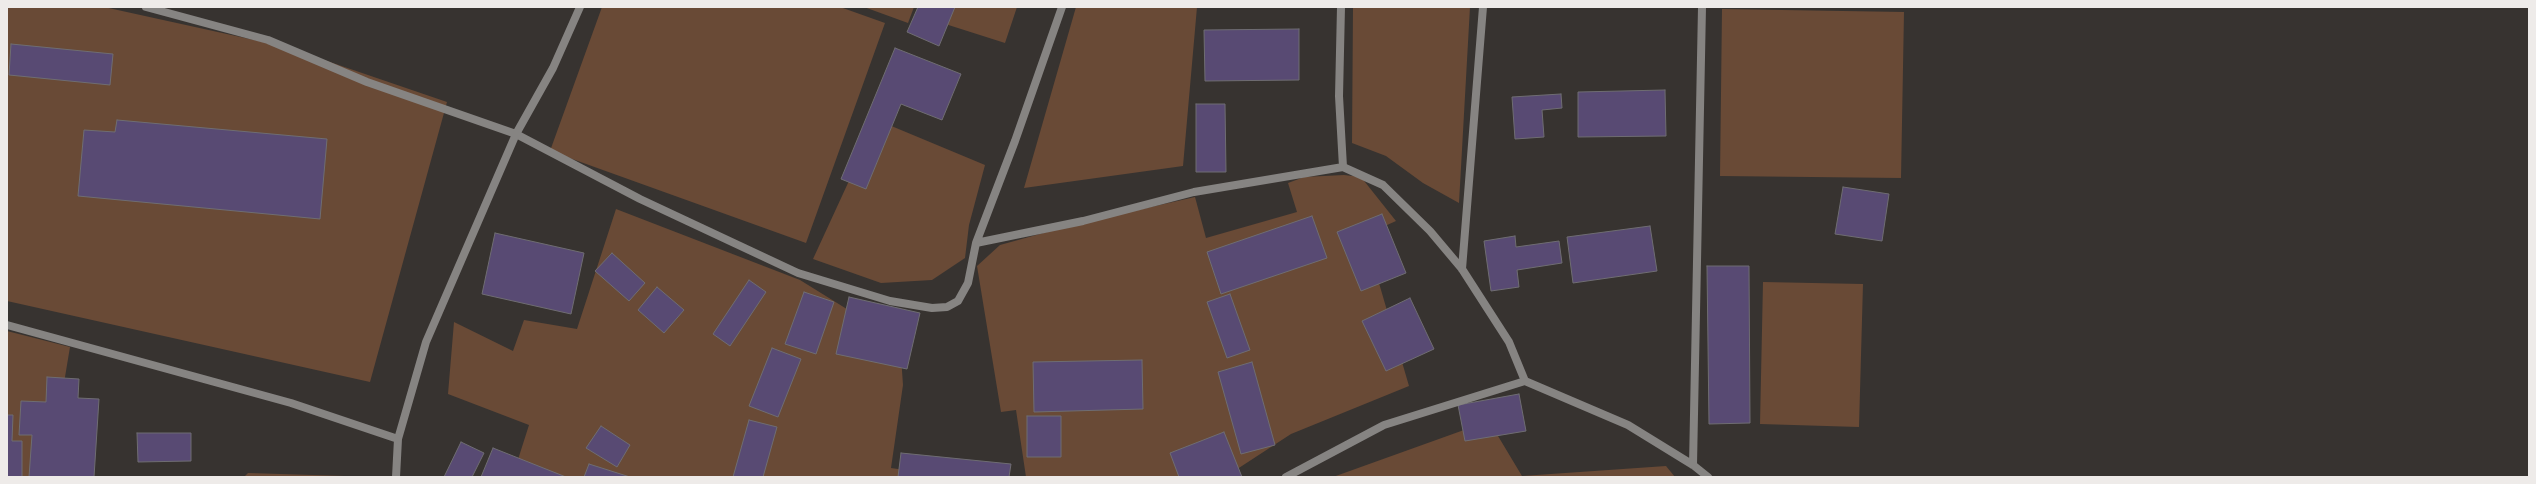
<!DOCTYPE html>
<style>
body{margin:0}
#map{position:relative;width:2536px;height:484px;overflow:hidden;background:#373330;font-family:"Nunito Sans",sans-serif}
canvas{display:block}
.frame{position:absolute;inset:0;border:8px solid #eeebe9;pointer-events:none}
</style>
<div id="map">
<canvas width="2536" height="484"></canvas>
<div class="frame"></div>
</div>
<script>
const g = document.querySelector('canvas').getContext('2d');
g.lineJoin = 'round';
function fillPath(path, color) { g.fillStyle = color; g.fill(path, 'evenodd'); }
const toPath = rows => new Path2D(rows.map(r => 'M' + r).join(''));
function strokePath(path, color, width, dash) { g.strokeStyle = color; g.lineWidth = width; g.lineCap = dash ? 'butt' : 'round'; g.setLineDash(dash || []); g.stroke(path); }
fillPath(toPath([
 [7,7,104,7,286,47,447,102,370,382,7,301],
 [602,7,840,7,885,23,806,243,550,151],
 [864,7,914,7,908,23],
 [944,7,1017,7,1005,43,939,22],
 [1076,7,1197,7,1183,166,1024,188],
 [1353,7,1470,7,1459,203,1423,183,1386,156,1352,143],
 [1722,9,1904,12,1901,178,1720,176],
 [877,120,985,165,969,225,965,258,932,280,881,283,813,259],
 [1344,175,1361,177,1396,221,1365,235,1409,386,1291,434,1225,477,1026,477,1016,410,1001,412,977,266,1000,245,1076,224,1195,197,1206,238,1297,212,1288,183,1304,177],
 [616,209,800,280,900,342,903,385,891,468,954,477,508,477,514,472,529,425,448,394,454,322,513,351,524,320,577,329],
 [1763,282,1863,284,1859,427,1760,424],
 [7,331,70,347,58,419,78,477,7,477],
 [1489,421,1522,476,1666,466,1675,477,1333,477],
 [248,473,345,476,244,477]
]), '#694a36');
const building = toPath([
 [918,7,955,7,939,46,907,32,918,7],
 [1299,29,1299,80,1205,81,1204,30,1299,29],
 [11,44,113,54,110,85,9,75,11,44],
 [895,48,961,74,942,120,901,104,866,189,841,179,895,48],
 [1665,90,1666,136,1578,137,1578,92,1665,90],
 [1561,94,1562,108,1542,110,1544,137,1515,139,1512,97,1561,94],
 [1196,104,1225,104,1226,172,1196,172,1196,104],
 [117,120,327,139,320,219,78,196,84,130,115,132,117,120],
 [1843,187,1889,194,1882,241,1835,234,1843,187],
 [1382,214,1406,273,1361,291,1337,232,1382,214],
 [1312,216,1327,258,1221,294,1207,252,1312,216],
 [1650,226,1657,271,1573,283,1567,237,1650,226],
 [495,233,584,253,571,314,482,294,495,233],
 [1515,236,1516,247,1559,241,1562,263,1517,270,1519,287,1491,291,1484,241,1515,236],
 [612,253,645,283,629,301,595,271,612,253],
 [1707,266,1749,266,1750,423,1709,424,1707,266],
 [749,280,766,292,730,346,713,334,749,280],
 [657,287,684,310,664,333,638,310,657,287],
 [804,292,834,302,816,354,785,344,804,292],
 [1230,294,1250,350,1227,358,1207,302,1230,294],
 [849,297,920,313,907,369,836,354,849,297],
 [1410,298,1434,349,1386,371,1362,321,1410,298],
 [772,348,801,359,778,417,749,406,772,348],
 [1142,360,1143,409,1034,412,1033,362,1142,360],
 [1252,362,1275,445,1241,454,1218,372,1252,362],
 [47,377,79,379,78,398,99,399,94,477,29,477,32,435,19,435,21,401,46,402,47,377],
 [1519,394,1526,431,1465,441,1458,405,1519,394],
 [7,415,13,415,12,441,22,441,22,477,7,477,7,415],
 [1027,416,1061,416,1061,457,1027,457,1027,416],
 [749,420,777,427,763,477,733,477,749,420],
 [601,426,630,445,617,467,586,448,601,426],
 [1224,432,1242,477,1179,477,1170,453,1224,432],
 [137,433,191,433,191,461,138,462,137,433],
 [461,442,484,453,472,477,444,477,461,442],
 [493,448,566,477,481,477,493,448],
 [901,453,1011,464,1009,477,898,477,901,453],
 [589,464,630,477,584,477,589,464]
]);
fillPath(building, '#584a73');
strokePath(building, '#6f6d72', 1);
strokePath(toPath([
 [146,7,268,40,367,82,516,134,640,199,798,273,890,301,932,308,947,307,958,301,968,283,976,243,1083,221,1194,192,1343,167,1383,185,1430,231,1462,269,1509,342,1525,381],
 [1341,7,1339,96,1343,167],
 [976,243,1015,141,1062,7],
 [1462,269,1483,7],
 [7,325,291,403,398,439],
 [1693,465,1702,7],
 [396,477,398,439,426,342,516,134,553,68,580,7],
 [1286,477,1384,425,1525,381,1628,425,1693,465,1708,477]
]), '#868482', 8);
</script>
